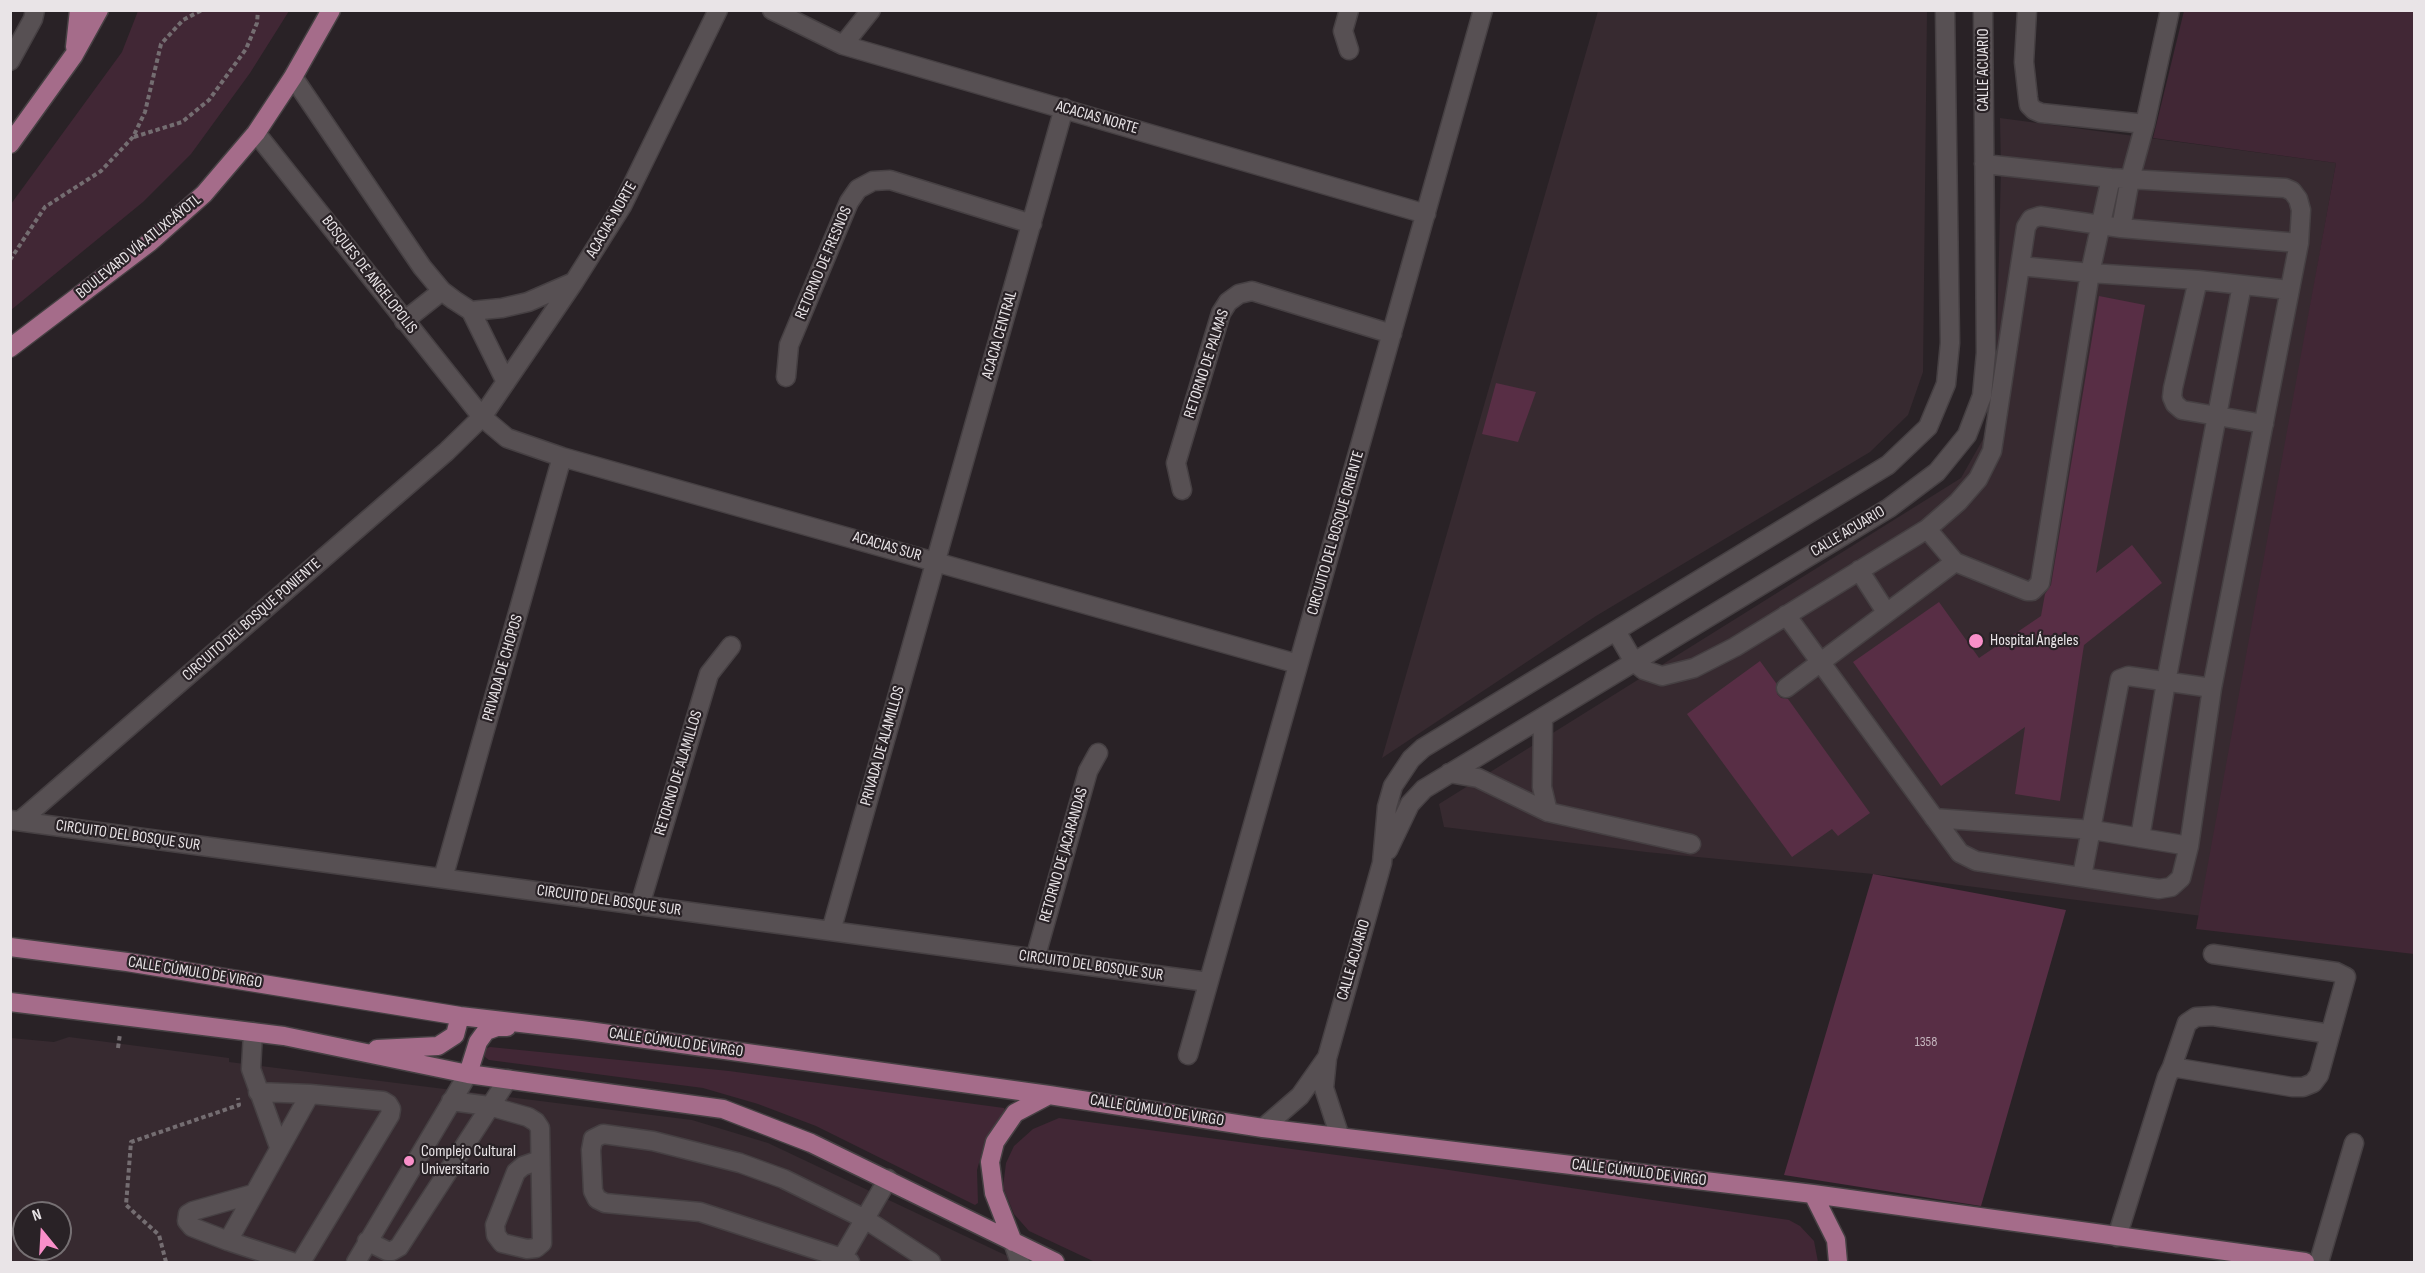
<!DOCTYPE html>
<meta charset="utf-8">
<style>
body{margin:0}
#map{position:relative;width:2425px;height:1273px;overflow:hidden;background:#292226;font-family:"Sofia Sans Condensed",sans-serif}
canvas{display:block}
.frame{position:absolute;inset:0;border:12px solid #e9e4e7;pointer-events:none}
.north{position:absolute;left:12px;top:1201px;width:60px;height:60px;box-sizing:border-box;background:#292226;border:2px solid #767073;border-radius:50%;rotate:342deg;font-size:16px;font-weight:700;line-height:24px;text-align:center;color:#e9e4e7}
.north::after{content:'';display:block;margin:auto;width:21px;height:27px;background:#f98fc9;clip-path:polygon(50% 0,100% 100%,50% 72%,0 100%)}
</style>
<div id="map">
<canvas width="2425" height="1273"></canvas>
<div class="frame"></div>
<div class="north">N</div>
</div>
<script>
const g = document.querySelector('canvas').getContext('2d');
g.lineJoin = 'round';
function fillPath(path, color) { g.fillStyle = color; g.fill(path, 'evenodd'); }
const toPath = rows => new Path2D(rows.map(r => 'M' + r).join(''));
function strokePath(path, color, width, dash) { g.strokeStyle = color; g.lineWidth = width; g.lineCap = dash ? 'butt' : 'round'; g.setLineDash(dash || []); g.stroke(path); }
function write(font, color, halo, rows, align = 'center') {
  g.font = font + ' "Sofia Sans Condensed",sans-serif'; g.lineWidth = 4.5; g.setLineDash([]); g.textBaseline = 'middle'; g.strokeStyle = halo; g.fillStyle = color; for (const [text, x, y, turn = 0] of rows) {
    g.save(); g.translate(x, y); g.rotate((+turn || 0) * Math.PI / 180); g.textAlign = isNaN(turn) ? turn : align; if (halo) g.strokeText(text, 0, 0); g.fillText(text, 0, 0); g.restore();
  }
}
fillPath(toPath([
 [1598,11,1927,11,1923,372,1908,415,1870,452,1596,616,1382,758],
 [2000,118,2336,163,2202,916,1873,874,1646,852,1444,827,1439,804,1961,478,1995,418,2001,168],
 [69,1037,229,1058,229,1062,692,1120,768,1143,1020,1262,11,1262,11,1038,54,1042],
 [24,1213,60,1213,60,1249,24,1249]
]), '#372a30');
fillPath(toPath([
 [138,11,289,11,250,73,191,154,143,202,11,310,11,204,122,52],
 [2184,11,2414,11,2414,954,2196,929,2336,163,2153,138],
 [490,1047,729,1071,1004,1108,1006,1113,982,1152,977,1170,978,1203,975,1205,816,1126,758,1104,703,1088,489,1060,485,1057,485,1049],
 [1059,1118,1442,1169,1789,1220,1800,1226,1814,1241,1818,1262,1095,1262,1029,1231,1014,1214,1003,1187,1006,1163,1014,1146,1033,1129]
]), '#412735');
fillPath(toPath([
 [2099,296,2145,305,2096,573,2132,545,2162,583,2084,645,2060,801,2015,794,2025,727,1941,786,1853,662,1939,602,1979,658,2041,616,2045,594,2051,585],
 [1496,383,1536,392,1518,442,1482,434],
 [1760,661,1776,683,1777,694,1781,698,1788,699,1870,813,1838,836,1832,829,1792,857,1687,714],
 [1873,874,2066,910,1981,1206,1784,1175]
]), '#582e45');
const minor = toPath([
 [772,10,843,45,1426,214],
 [1349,10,1343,31,1349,50],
 [2027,10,2024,62,2028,98,2029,105,2034,110,2041,113,2145,124],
 [843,45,871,10],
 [10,61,33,19,35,10],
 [293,77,422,267,442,291,454,300,471,311,502,308,528,302,574,282],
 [256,133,482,417,507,438,562,457,1298,664],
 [2111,178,2090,273,2198,280,2289,290],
 [2121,228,2130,179,2145,124,2170,10],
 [2198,280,2173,388,2172,397,2175,404,2182,410,2264,424],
 [471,311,506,382],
 [404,321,442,291],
 [786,377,789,345,849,202,858,189,873,181,890,180,1032,224],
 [1182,490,1176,463,1221,313,1228,302,1239,294,1252,291,1392,334],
 [1927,529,1955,562,2027,591,2032,591,2040,583,2090,273,2020,266,2026,227,2031,219,2040,216,2121,228,2299,243],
 [1859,570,1886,612],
 [1786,615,1960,853,1976,861,2159,889,2171,887,2181,878,2189,846,2212,688,2299,243,2301,210,2298,199,2292,191,2285,188,2111,178,1984,164],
 [1616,631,1634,662,1644,670,1662,676,1694,668,1735,647,1927,529,1958,502,1978,479,1992,451,2020,266],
 [1786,688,1955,562],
 [1543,717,1542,787,1548,812],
 [1449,773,1478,778,1548,812,1691,844],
 [1934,818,2093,830,2189,846],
 [10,820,1208,982],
 [20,821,446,452,482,417,574,282,622,206,718,10],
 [2140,838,2166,682,2242,285],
 [1388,850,1410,804,1424,789,1889,508,1937,472,1967,435,1982,396,1986,353,1983,10],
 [2082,876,2120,679,2128,676,2212,688],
 [443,878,562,457],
 [640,905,709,674,731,646],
 [831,931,1064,108],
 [1035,959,1088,771,1098,753],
 [253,1032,251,1069,279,1147],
 [1188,1055,1483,10],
 [2172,1067,2187,1023,2196,1017,2213,1016,2330,1034],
 [258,1092,310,1094,383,1101,388,1104,391,1109,390,1115,301,1262],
 [451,1101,489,1106,528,1117,536,1122,540,1128,542,1243,536,1248,527,1249,502,1243,496,1235,495,1225,516,1172,523,1166,540,1160],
 [1263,1128,1300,1096,1326,1059],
 [1340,1137,1324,1088,1327,1058,1382,863,1387,807,1393,786,1411,759,1423,748,1888,465,1928,427,1946,384,1950,343,1945,10],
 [253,1194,193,1211,188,1214,187,1221,192,1227,228,1241,292,1262],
 [2117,1237,2167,1077,2172,1067,2292,1087,2303,1087,2313,1083,2319,1075,2346,977,2336,972,2213,954],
 [228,1241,310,1094],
 [367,1241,387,1251,392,1251,399,1247,508,1079],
 [1013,1242,1020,1262],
 [842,1258,888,1179],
 [356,1262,468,1074],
 [850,1262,842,1258,700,1212,605,1203,597,1199,593,1191,591,1150,593,1139,603,1134,653,1141,740,1163,784,1179,865,1219,931,1262],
 [2319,1262,2354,1143]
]);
const major = toPath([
 [75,47,79,10],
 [10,144,74,55,99,10],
 [10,348,150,242,204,194,256,133,293,77,331,10],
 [10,947,127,962,460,1016,581,1030,1049,1095,1263,1128,1813,1194,2305,1262],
 [10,1002,284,1036,468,1074,723,1109,811,1143,1055,1262],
 [377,1049,438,1046,455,1035,460,1016],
 [468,1074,478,1042,486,1031,497,1027,507,1027],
 [1813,1194,1836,1240,1838,1262],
 [1013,1242,994,1193,990,1162,995,1142,1015,1113,1049,1095]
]);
strokePath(minor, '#464043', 21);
strokePath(major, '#464043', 21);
strokePath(toPath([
 [134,137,182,122,209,100,246,49,257,23,258,10],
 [10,260,45,207,101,171,133,137,145,112,161,44,183,20,202,10],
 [118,1048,120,1034],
 [166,1262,159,1235,126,1205,131,1142,239,1105,238,1098]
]), '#746d71', 4, [4.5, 3]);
strokePath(minor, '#575053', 18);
strokePath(major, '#a56c8a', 18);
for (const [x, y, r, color] of [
 [1976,641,8,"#f98fc9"],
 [409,1161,6,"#f98fc9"]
]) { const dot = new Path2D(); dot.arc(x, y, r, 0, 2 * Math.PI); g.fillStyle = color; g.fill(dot); strokePath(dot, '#292226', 2); }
write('14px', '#c5b6be', null, [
 ["1358",1926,1042]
]);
write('16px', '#e9e4e7', '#292226', [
 ["CALLE ACUARIO",1984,70,-90],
 ["ACACIAS NORTE",1097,118,16],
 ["ACACIAS NORTE",612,220,-60],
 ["BOULEVARD VÍA ATLIXCÁYOTL",139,247,-39],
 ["RETORNO DE FRESNOS",824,263,-67],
 ["BOSQUES DE ANGELOPOLIS",369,275,52],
 ["ACACIA CENTRAL",1000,335,-74],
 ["RETORNO DE PALMAS",1207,364,-72],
 ["CALLE ACUARIO",1848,532,-31],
 ["CIRCUITO DEL BOSQUE ORIENTE",1336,533,-74],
 ["ACACIAS SUR",887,547,16],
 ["CIRCUITO DEL BOSQUE PONIENTE",252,620,-41],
 ["PRIVADA DE CHOPOS",503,668,-74],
 ["PRIVADA DE ALAMILLOS",883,746,-74],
 ["RETORNO DE ALAMILLOS",679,773,-73],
 ["CIRCUITO DEL BOSQUE SUR",128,836,8],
 ["RETORNO DE JACARANDAS",1064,855,-74],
 ["CIRCUITO DEL BOSQUE SUR",609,901,8],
 ["CALLE ACUARIO",1354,960,-74],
 ["CIRCUITO DEL BOSQUE SUR",1091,966,8],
 ["CALLE CÚMULO DE VIRGO",195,973,9],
 ["CALLE CÚMULO DE VIRGO",676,1043,8],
 ["CALLE CÚMULO DE VIRGO",1157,1111,9],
 ["CALLE CÚMULO DE VIRGO",1639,1173,7]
]);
write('16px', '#e9e4e7', '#292226', [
 ["Hospital Ángeles",1990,641],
 ["Complejo Cultural",421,1152],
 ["Universitario",421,1170]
], 'left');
</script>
